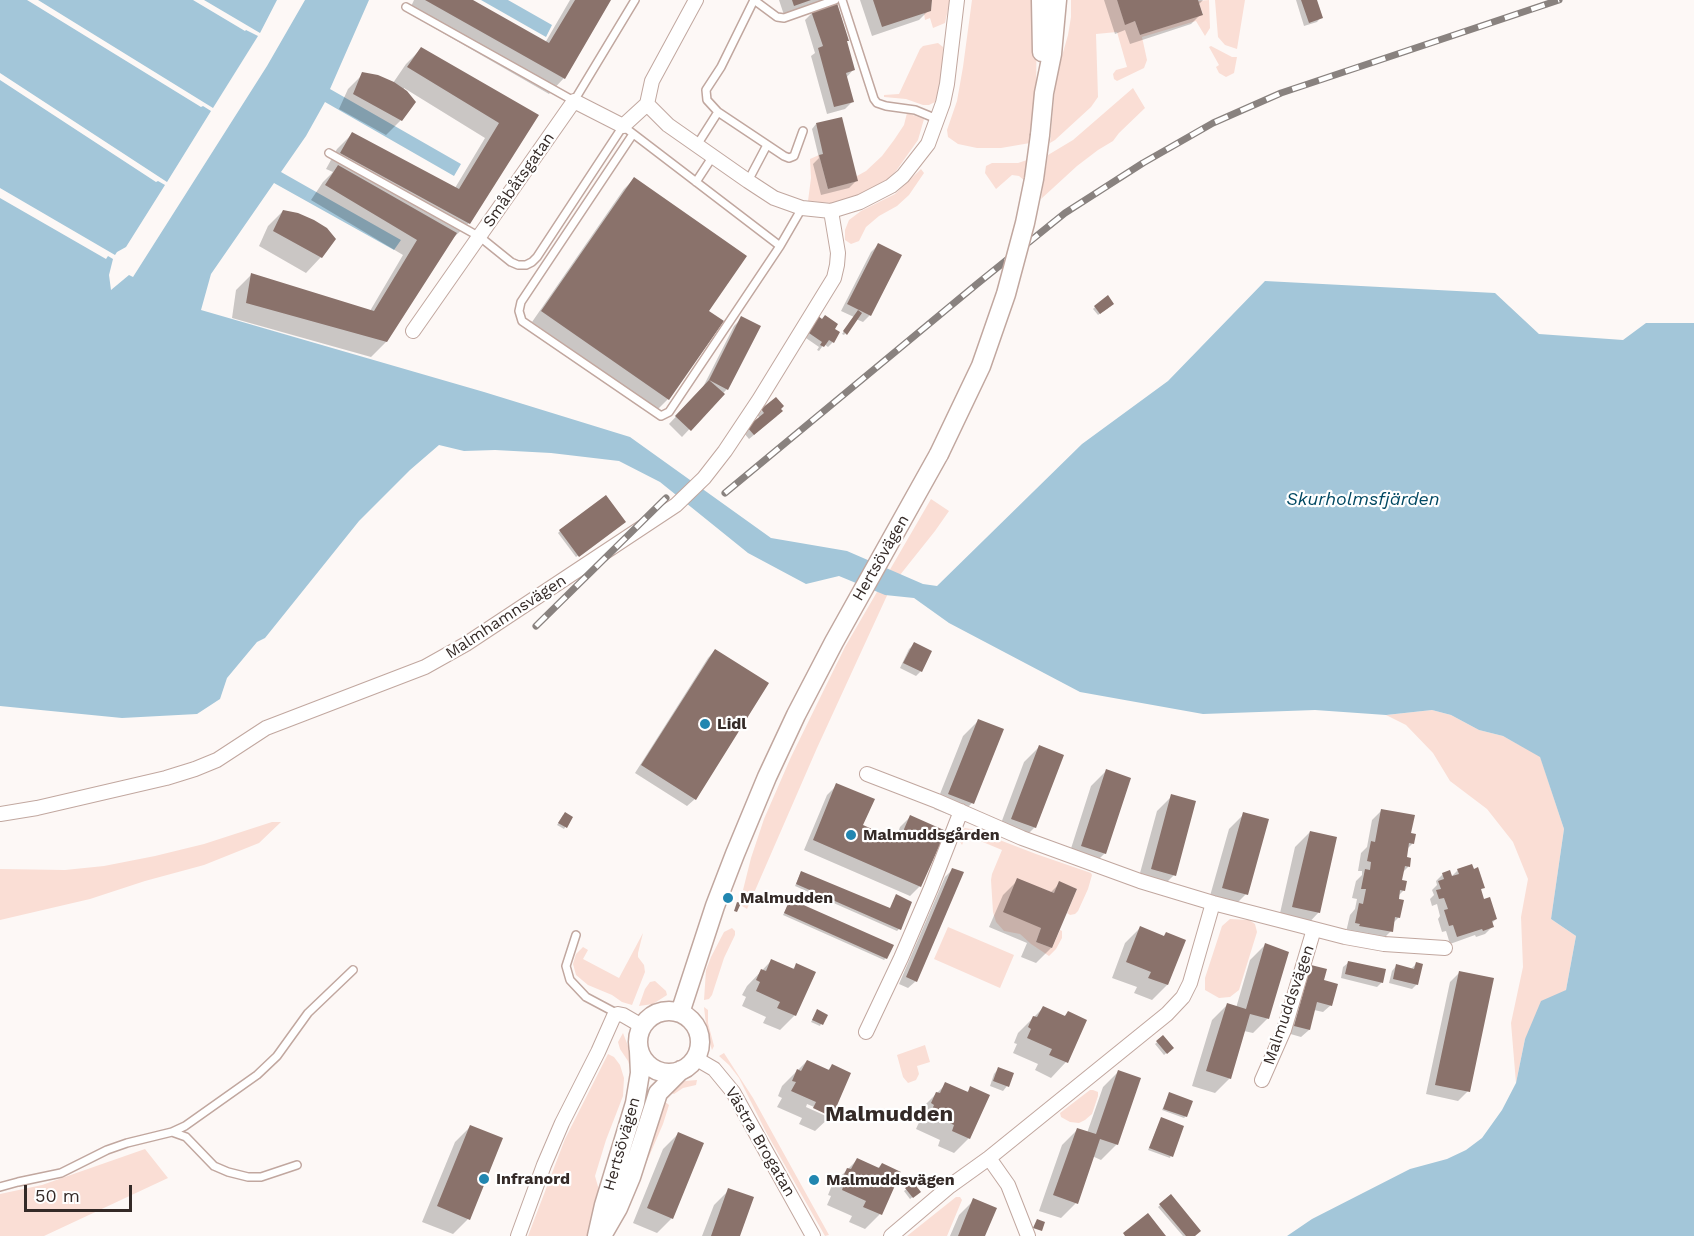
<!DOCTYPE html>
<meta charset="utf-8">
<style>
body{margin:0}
#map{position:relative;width:1694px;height:1236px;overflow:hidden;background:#fdf8f6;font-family:"Work Sans",sans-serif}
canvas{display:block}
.scale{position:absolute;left:24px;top:1185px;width:108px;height:27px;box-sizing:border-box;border:3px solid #342a27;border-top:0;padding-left:8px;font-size:18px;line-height:21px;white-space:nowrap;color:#342a27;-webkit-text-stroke:4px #fff;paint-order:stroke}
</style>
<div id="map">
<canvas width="1694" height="1236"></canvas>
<div class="scale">50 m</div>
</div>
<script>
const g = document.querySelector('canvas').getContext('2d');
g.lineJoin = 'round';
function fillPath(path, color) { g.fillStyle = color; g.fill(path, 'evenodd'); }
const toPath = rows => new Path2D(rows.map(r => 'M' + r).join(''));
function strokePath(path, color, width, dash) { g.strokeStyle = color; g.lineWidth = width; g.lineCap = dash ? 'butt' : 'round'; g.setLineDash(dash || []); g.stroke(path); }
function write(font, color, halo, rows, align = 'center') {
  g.font = font + ' "Work Sans",sans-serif'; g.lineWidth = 4.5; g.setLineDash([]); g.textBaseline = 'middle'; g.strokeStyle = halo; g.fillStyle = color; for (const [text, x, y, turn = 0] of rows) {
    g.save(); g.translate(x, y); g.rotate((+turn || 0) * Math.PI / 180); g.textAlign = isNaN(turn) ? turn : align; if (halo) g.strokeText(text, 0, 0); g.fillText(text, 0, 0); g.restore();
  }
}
fillPath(toPath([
 [932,0,950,0,945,23,933,28,930,18,925,20,924,13,931,11],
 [972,0,1037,0,1036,99,1030,143,1001,148,977,148,958,144,948,137,947,130,957,101,963,67],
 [1071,0,1117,0,1125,24,1135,21,1140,35,1203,14,1198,1,1209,0,1210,28,1205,36,1196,21,1142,37,1147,60,1144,68,1117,81,1114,79,1113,74,1116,70,1127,67,1117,32,1096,34,1098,97,1091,107,1055,140,1050,143,1056,77,1068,35,1071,17],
 [1215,0,1245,0,1237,49,1225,45,1218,37],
 [938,43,943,47,942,78,935,102,929,105,923,105,906,99,884,97,884,95,899,94,920,49,923,46],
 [1211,46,1232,57,1237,57,1234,73,1226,77,1219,73,1216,67,1219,65,1209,47],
 [1133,88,1145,108,1119,133,1113,141,1098,150,1077,166,1041,199,1048,155,1073,140],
 [907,113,924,119,918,140,896,171,888,179,858,195,831,203,808,201,811,178,810,159,819,155,828,189,857,181,857,176,866,171,882,156,894,140,904,125],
 [1027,160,1025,181,1019,176,1012,175,996,189,985,173,986,166,992,163,1018,163],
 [921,169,924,173,909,195,897,206,879,216,866,227,859,241,851,244,845,240,845,230,849,220,861,211,895,194],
 [931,499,949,511,935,531,896,580,890,589,817,748,747,909,742,906,746,892,743,890,751,858,764,819,791,757,845,647],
 [1432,710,1451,715,1479,730,1503,736,1540,756,1564,829,1551,919,1576,936,1566,990,1525,1039,1516,1083,1511,1023,1523,967,1521,917,1528,879,1513,842,1487,809,1450,781,1433,753,1406,725,1386,715],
 [272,822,281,822,259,843,204,865,145,881,90,899,0,920,0,869,65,870,104,866,155,856,204,844],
 [965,828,971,829,1036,854,1091,873,1092,875,1088,889,1078,911,1075,914,1070,915,1067,913,1077,889,1059,882,1054,893,1017,879,1041,928,1036,942,1052,948,1060,930,1062,931,1062,938,1056,949,1049,956,1031,944,1020,934,1004,931,996,922,993,912,991,880,992,874,1002,850,966,835,962,845,959,840,960,834,962,830],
 [1230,919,1249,920,1255,924,1257,932,1239,990,1230,997,1219,998,1205,990,1205,978,1222,926],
 [948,927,1014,955,1000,988,934,959],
 [732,928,735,931,735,935,724,958,712,995,709,999,704,1000,706,970,711,957,724,932],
 [643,933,638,953,638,957,644,965,645,972,632,1005,622,1002,612,995,588,985,576,975,573,964,576,954,583,947,588,950,583,959,619,978],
 [655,981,666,991,667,995,653,1004,639,1006,645,989,650,982],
 [704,1007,708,1010,708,1023,714,1046,712,1050,707,1034],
 [623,1033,631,1054,634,1067,631,1082,631,1072,628,1061,620,1049,618,1042],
 [925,1045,930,1062,917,1066,919,1074,916,1080,908,1083,903,1077,897,1055],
 [724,1053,753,1098,829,1235,825,1236,766,1132,739,1078,729,1065,719,1056],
 [608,1054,614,1057,620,1065,624,1078,623,1096,606,1140,595,1176,599,1190,596,1217,589,1236,528,1236,565,1139],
 [697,1080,696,1085,683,1088,674,1094,669,1092,676,1086,685,1081],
 [1090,1090,1093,1090,1098,1092,1098,1096,1092,1114,1085,1120,1079,1123,1070,1122,1061,1117,1060,1113],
 [663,1100,669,1105,663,1124,635,1189],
 [145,1149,168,1178,44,1236,0,1236,0,1194,42,1185],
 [956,1197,960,1197,962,1200,947,1236,907,1236]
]), '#faded5');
fillPath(toPath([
 [0,0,369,0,330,89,461,164,454,176,325,102,306,136,281,172,401,240,394,250,274,183,211,274,201,310,484,392,630,437,771,538,847,551,923,584,937,586,1082,444,1168,381,1265,281,1495,293,1539,334,1623,340,1646,323,1694,323,1694,1236,1287,1236,1312,1219,1410,1169,1447,1159,1466,1150,1482,1138,1502,1110,1516,1083,1525,1039,1541,1001,1566,990,1576,936,1551,919,1564,829,1540,757,1503,736,1479,730,1451,715,1432,710,1386,715,1315,710,1203,714,1080,692,949,623,914,598,885,595,839,576,806,584,748,553,660,482,619,461,551,453,495,450,464,451,439,445,410,470,359,521,265,638,257,642,227,678,220,699,197,714,122,718,0,706],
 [481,0,508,0,552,25,546,37]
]), '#a3c6d9');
fillPath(toPath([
 [27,0,38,0,213,108,258,36,246,30,245,31,193,0,204,0,260,33,277,0,305,0,267,66,133,277,129,275,111,290,109,275,113,259,108,256,106,259,0,198,0,188,115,255,117,252,126,247,165,185,158,181,156,182,0,80,0,73,167,182,211,111,203,106,201,107]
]), '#fdf8f6');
fillPath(toPath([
 [414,0,470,0,545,43,570,0,610,0,564,78,549,94,408,13],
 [779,0,831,0,784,15],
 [860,0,931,0,929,10,919,20,872,36],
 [1104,0,1203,0,1198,5,1201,14,1191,24,1130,44,1125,30,1115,34],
 [1296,0,1316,0,1321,17,1317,22,1304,26],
 [812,13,846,42,853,70,846,78,852,102,845,109,827,114,811,56,815,53,805,20],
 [421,49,537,116,469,223,453,238,386,342,371,357,232,318,236,290,251,275,370,311,403,255,311,200,323,182,333,172,326,169,337,149,352,134,455,188,485,138,404,88,401,120,386,135,339,109,348,89,363,74,393,83,406,64],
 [816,124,856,181,849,188,821,195,813,164,819,158,812,129],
 [634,179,707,311,668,399,658,409,532,322,624,189],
 [283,211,321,257,306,273,259,246,268,226],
 [878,245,870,315,863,322,856,319,844,335,842,334,854,317,841,311,871,252],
 [1111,306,1098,315,1093,309,1095,307],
 [817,317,833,329,833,342,828,347,824,344,819,351,817,350,819,347,803,336],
 [742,318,727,389,682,437,669,424,702,389,734,326],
 [776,399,777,416,749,439,744,433,760,418,757,415],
 [622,523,576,557,558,533,560,531],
 [914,644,921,671,916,676,900,668,909,649],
 [715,650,695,799,687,806,635,773,708,658],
 [978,721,972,803,957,818,934,809,963,736],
 [1039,747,1035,827,1019,843,997,834,1024,762],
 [1106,771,1105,853,1090,868,1067,861,1091,786],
 [837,785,861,826,895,841,900,827,910,817,920,886,910,896,804,850,827,795],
 [1172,796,1174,875,1159,890,1137,884,1157,811],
 [1382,810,1409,834,1413,843,1407,849,1405,858,1409,859,1408,867,1402,873,1400,882,1404,890,1398,896,1399,917,1392,924,1391,931,1381,941,1346,932,1350,915,1355,909,1357,899,1352,898,1356,881,1362,875,1362,871,1358,871,1361,853,1367,847,1372,820],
 [1244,814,1246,894,1231,909,1208,903,1229,829],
 [563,815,571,818,564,829,557,825],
 [1310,832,1319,912,1304,928,1278,922,1295,847],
 [953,869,916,981,908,988,899,984,945,877],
 [1458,870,1483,887,1480,891,1483,901,1496,919,1491,924,1492,927,1485,934,1476,937,1475,935,1450,944,1446,931,1442,932,1438,919,1440,916,1437,904,1432,906,1430,899,1434,895,1432,890,1437,885,1436,881,1443,874,1451,877],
 [801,872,890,909,899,929,897,931,795,886],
 [1018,880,1050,893,1060,883,1075,889,1051,948,1036,963,1021,957,1027,943,989,927,1003,895],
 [789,903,886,958,884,960,783,915],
 [1140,928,1163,937,1166,934,1167,985,1152,1000,1134,993,1137,987,1112,978,1125,943],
 [1265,945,1268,1018,1253,1033,1244,1031,1230,1078,1215,1093,1192,1086,1212,1020,1227,1005,1236,1008,1250,960],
 [771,961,792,970,796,965,795,1015,780,1030,763,1023,766,1017,742,1006,746,997,742,995,747,986],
 [1348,963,1382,982,1377,987,1341,978,1343,967],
 [1416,964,1417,984,1412,989,1389,983,1392,971,1396,966,1411,969],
 [1311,966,1322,981,1331,1005,1323,1012,1314,1010,1309,1030,1301,1037,1287,1033,1304,974],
 [1460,972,1468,1091,1458,1101,1426,1094,1450,982],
 [1043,1008,1063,1017,1068,1013,1085,1021,1066,1062,1051,1078,1035,1070,1038,1064,1013,1053,1017,1044,1014,1043,1018,1033],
 [817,1011,826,1015,820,1026,811,1022],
 [1163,1037,1172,1048,1164,1055,1155,1044],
 [807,1061,827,1071,832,1066,831,1116,815,1131,799,1124,802,1118,777,1107,782,1098,778,1096,782,1086],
 [807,1104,826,1112,826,1116,806,1107],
 [998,1069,1007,1086,1003,1091,990,1086,994,1074],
 [1118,1072,1117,1144,1101,1160,1092,1156,1076,1203,1061,1218,1039,1211,1062,1145,1077,1130,1087,1133,1103,1087],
 [946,1084,966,1093,971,1088,969,1138,954,1153,938,1146,940,1140,916,1129,920,1120,917,1118,921,1109],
 [1169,1094,1186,1116,1184,1118,1162,1110],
 [1161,1119,1182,1127,1170,1158,1148,1150],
 [470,1127,468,1219,453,1234,422,1222,455,1142],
 [678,1134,672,1218,657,1233,633,1223,663,1149],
 [857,1160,877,1169,882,1164,880,1214,865,1229,849,1222,852,1216,827,1205,831,1196,828,1195,832,1185],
 [913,1184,919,1192,910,1199,904,1191],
 [729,1190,738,1236,702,1236,714,1205],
 [1171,1196,1193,1236,1183,1236,1158,1207],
 [974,1200,984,1236,950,1236,959,1215]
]), '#0003');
fillPath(toPath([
 [425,0,473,0,549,43,575,0,611,0,565,79],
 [792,0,811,0,794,6],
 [873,0,932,0,931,11,882,27],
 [1117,0,1198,0,1203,15,1140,35,1135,21,1125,25],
 [1301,0,1317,0,1323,18,1309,23],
 [837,3,849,41,847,41,855,70,846,73,854,102,834,107,818,48,823,46,811,11],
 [421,47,539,115,470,224,340,153,352,132,459,189,499,123,407,67],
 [362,72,378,75,394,82,407,91,416,102,402,121,353,94],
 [842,117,858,181,828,189,819,155,823,154,816,123],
 [338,165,457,233,387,342,246,303,251,273,374,311,417,240,325,185],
 [634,177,747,256,709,311,724,321,669,400,541,311],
 [283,210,298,213,314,220,327,228,336,239,322,258,273,231],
 [878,243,902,255,871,316,847,304],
 [1108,295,1114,304,1100,314,1094,306],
 [858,310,862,313,847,335,843,331],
 [817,315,822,319,825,315,838,324,835,329,840,332,834,343,829,340,824,347,820,345,822,342,806,331],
 [741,316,761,326,728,390,709,380],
 [709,380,725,394,691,431,675,416],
 [776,397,784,406,781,409,783,411,754,435,747,427,764,413,761,409],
 [606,495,626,522,579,557,559,530],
 [914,642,932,651,922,672,903,663],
 [715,649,769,683,696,800,641,765],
 [978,719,1004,729,974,804,948,794],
 [1039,745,1064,755,1036,828,1011,819],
 [1106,769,1131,778,1106,854,1081,846],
 [836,783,875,799,863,825,899,841,910,815,946,831,921,887,813,840],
 [1171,794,1196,801,1176,876,1151,869],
 [1381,809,1415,815,1411,833,1416,834,1414,844,1409,843,1407,857,1411,858,1410,867,1405,866,1402,880,1407,881,1405,891,1400,890,1399,899,1404,900,1400,918,1395,917,1393,932,1359,926,1360,924,1355,923,1359,903,1363,904,1366,889,1361,889,1365,869,1370,870,1371,862,1367,861,1371,841,1375,842],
 [565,812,573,817,567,828,558,823],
 [1243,812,1269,819,1248,895,1222,888],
 [1310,831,1337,837,1320,913,1292,907],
 [1472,864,1474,869,1478,867,1485,888,1481,889,1484,899,1490,897,1497,919,1492,921,1494,927,1483,931,1482,929,1457,937,1453,925,1449,926,1444,910,1448,909,1444,898,1439,899,1436,890,1441,889,1438,881,1444,879,1442,873,1450,870,1452,876,1459,874,1457,869],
 [952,868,964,872,917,982,906,977],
 [801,871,890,908,896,894,912,902,901,930,796,884],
 [1017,878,1054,893,1059,881,1077,889,1052,948,1036,942,1041,928,1003,912],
 [790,899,894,945,887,959,784,913],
 [737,902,741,903,737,912,734,911],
 [1140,926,1164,936,1166,932,1186,940,1168,985,1148,978,1151,972,1126,962],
 [1265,943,1289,952,1269,1019,1250,1014,1231,1079,1206,1071,1227,1003,1246,1009],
 [771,959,794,969,796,963,816,972,796,1016,777,1008,780,1002,756,991,760,982,756,980,761,969,766,971],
 [1348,961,1386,969,1383,983,1345,974],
 [1416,962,1423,964,1418,985,1393,979,1396,964,1414,969],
 [1311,965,1327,969,1324,980,1338,984,1332,1006,1317,1002,1310,1030,1294,1026],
 [1459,971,1494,978,1470,1092,1435,1085],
 [1043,1006,1065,1016,1068,1011,1087,1020,1068,1063,1049,1055,1052,1049,1027,1038,1031,1029,1028,1027,1033,1016,1037,1017],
 [817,1009,828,1015,823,1025,812,1020],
 [1163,1035,1174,1048,1167,1054,1156,1041],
 [807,1060,829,1070,832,1064,851,1073,832,1117,813,1108,816,1102,791,1091,796,1082,792,1081,797,1069,801,1071],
 [998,1067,1014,1073,1009,1087,993,1081],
 [1118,1070,1141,1078,1118,1145,1100,1139,1078,1204,1053,1195,1077,1128,1096,1134],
 [945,1082,968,1092,970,1086,990,1095,970,1139,952,1131,954,1125,930,1114,934,1105,931,1103,936,1092,940,1093],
 [1169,1092,1193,1101,1187,1117,1163,1109],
 [1161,1117,1184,1126,1173,1157,1149,1148],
 [470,1125,503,1138,470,1220,437,1206],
 [678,1132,704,1143,673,1219,647,1208],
 [857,1158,879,1168,882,1163,901,1172,882,1215,863,1207,866,1201,842,1190,845,1181,842,1179,847,1168,851,1169],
 [913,1182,921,1192,913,1198,905,1188],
 [728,1188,754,1197,740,1236,711,1236],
 [1171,1194,1201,1231,1195,1236,1186,1236,1159,1204],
 [973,1198,997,1208,985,1236,958,1236],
 [1148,1213,1166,1236,1125,1236,1123,1233],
 [1037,1219,1045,1222,1042,1231,1033,1228]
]), '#8a726b');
const lane = toPath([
 [842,0,874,99,877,103,886,106,915,110,937,119],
 [406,7,574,101,635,0],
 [803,131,794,156,789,158,784,156,718,112,707,100,706,90,721,67,754,0,777,17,784,18,835,0],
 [697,145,718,112],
 [329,153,480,237,511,262,518,265,526,265,532,262,537,257,623,126,780,246,669,412,661,416,522,321,519,311,521,302,633,134],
 [748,181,767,145],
 [696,182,713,156],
 [780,246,802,208],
 [576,935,566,966,570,980,586,997,618,1014],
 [172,1132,186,1137,214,1166,228,1172,248,1177,261,1177,297,1165],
 [0,1187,18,1182,61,1173,107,1150,127,1143,172,1132,185,1126,257,1075,277,1056,308,1013,353,970]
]);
const street = toPath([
 [696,0,652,81,647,104,668,125,748,181,774,198,802,208,831,211,860,202,891,186,903,176,928,144,943,103,947,84,957,0],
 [413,331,574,101,623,126,647,104],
 [867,774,937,801,1022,838,1140,881,1213,903,1314,929,1284,1030,1262,1080],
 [0,814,37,808,166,778,195,769,217,760,266,728,425,667,466,644,676,505,704,478,725,451,759,400,834,278,837,265,838,253,831,211],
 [1314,929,1345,937,1384,944,1445,948],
 [866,1032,901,958,931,888,961,811],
 [695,1058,714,1069,733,1092,813,1236],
 [989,1158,1008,1185,1028,1236],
 [518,1236,544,1165,562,1123,598,1052,614,1016,618,1014,623,1015,642,1026],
 [891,1236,950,1186,989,1158,1167,1014,1183,997,1190,983,1213,903]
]);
const secondary = toPath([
 [1041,0,1042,52],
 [1040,135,1044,93,1052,54,1057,0],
 '638 1042a31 31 0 1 1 62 0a31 31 0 1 1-62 0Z',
 [680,1013,715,906,735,854,767,777,796,715,834,642,939,454],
 [603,1234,618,1208,631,1177,658,1093,681,1070],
 [597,1236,604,1205,635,1103,640,1073,639,1051]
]);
strokePath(lane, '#c1a79f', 10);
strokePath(street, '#c1a79f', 16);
strokePath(secondary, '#c1a79f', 21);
strokePath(lane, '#fff', 7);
strokePath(street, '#fff', 14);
strokePath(secondary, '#fff', 18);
const rail = toPath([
 [725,493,977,284,1065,213,1143,163,1213,123,1281,93,1559,0],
 [536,626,666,498]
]);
strokePath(rail, '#89827f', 7);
strokePath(rail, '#fff', 4.5, [14]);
const secondaryBridge = toPath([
 [939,454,981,366,1006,294,1025,223,1034,179,1040,135]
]);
strokePath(secondaryBridge, '#c1a79f', 21, []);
strokePath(secondaryBridge, '#fff', 18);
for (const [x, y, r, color] of [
 [705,724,6,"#2186b0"],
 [851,835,6,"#2186b0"],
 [728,898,6,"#2186b0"],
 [484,1179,6,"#2186b0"],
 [814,1180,6,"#2186b0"]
]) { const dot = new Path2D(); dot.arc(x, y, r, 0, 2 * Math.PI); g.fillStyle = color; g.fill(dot); strokePath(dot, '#fff', 2); }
write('16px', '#342a27', '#fff', [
 ["Småbåtsgatan",519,180,-55],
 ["Hertsövägen",881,558,-60],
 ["Malmhamnsvägen",506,617,-33],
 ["Malmuddsvägen",1289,1005,-71],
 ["Västra Brogatan",760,1142,60],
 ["Hertsövägen",622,1144,-74]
]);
write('bold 16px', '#342a27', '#fff', [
 ["Lidl",717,724],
 ["Malmuddsgården",863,835],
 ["Malmudden",740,898],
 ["Infranord",496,1179],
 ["Malmuddsvägen",826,1180]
], 'left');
write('italic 18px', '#004862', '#fff', [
 ["Skurholmsfjärden",1363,500]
]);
write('bold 22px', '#342a27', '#fff', [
 ["Malmudden",889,1115]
]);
</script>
